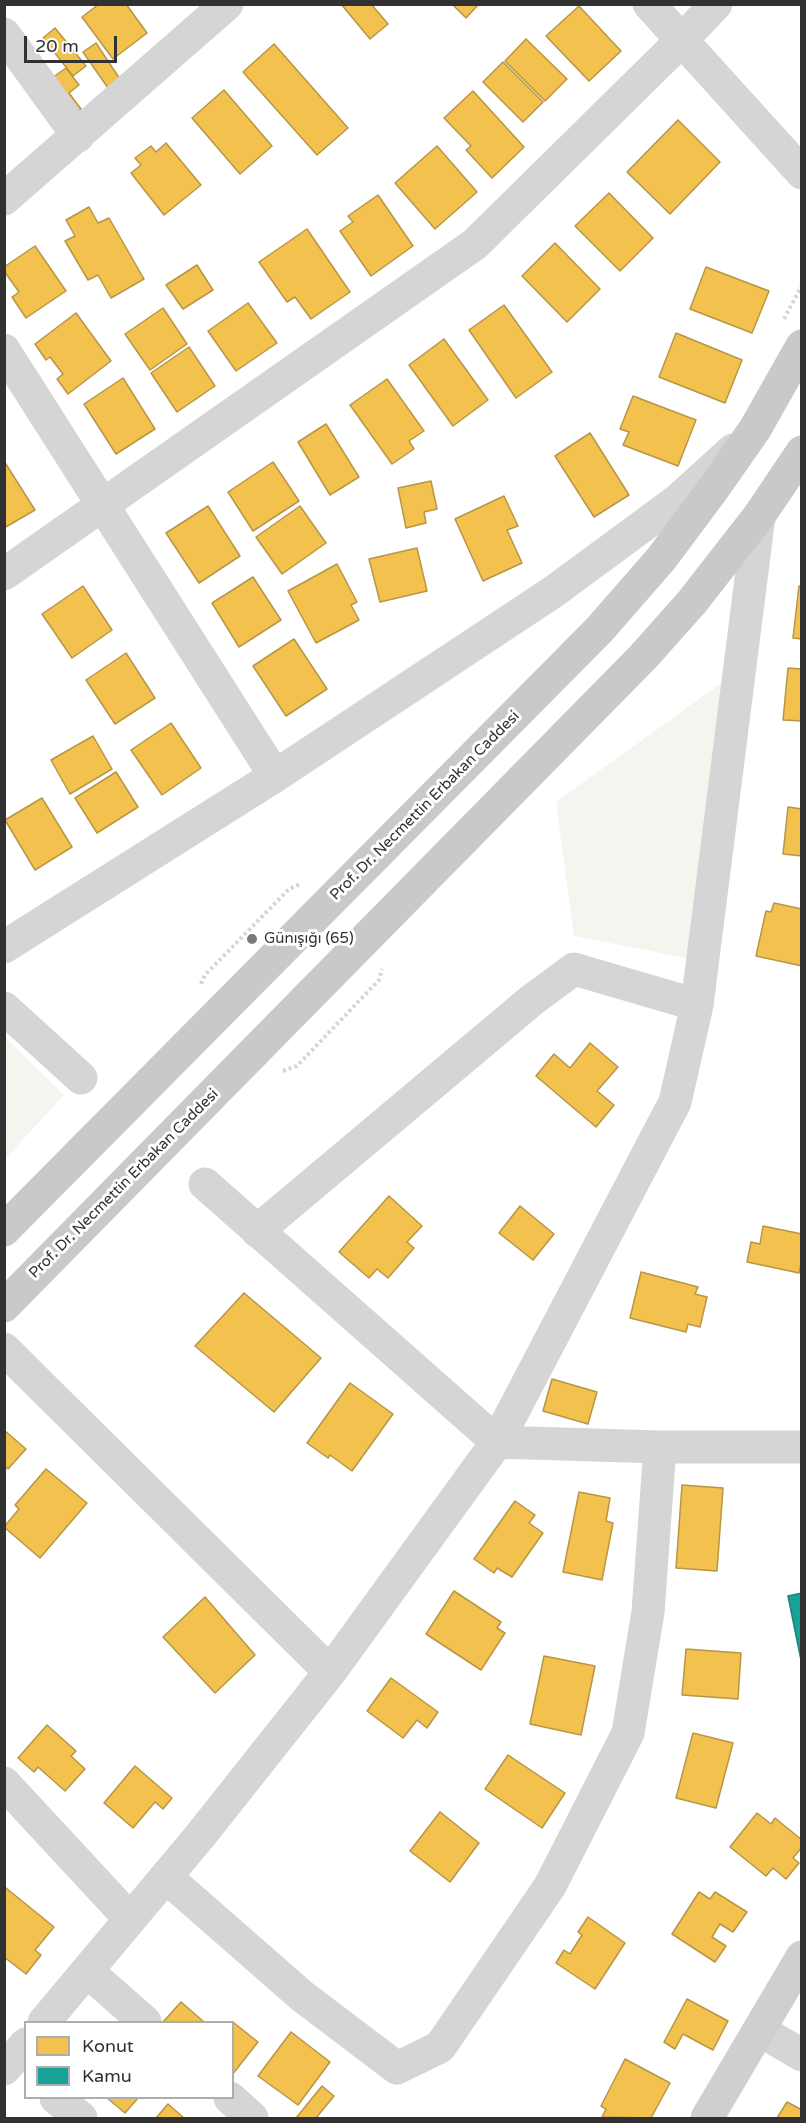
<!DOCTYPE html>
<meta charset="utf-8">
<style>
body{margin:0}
#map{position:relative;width:806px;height:2123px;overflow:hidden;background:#fff;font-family:"Varela Round",sans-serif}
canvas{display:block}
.frame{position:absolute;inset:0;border:6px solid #313131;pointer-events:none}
.legend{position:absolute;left:24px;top:2021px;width:210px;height:78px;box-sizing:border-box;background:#fff;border:2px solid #adadad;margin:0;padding:8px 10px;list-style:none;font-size:18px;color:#313131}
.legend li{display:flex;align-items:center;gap:12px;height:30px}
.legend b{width:30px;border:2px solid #adadad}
.scale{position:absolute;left:24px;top:36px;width:93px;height:27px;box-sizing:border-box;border:3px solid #313131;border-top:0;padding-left:8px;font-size:18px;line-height:21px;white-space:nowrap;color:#313131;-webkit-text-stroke:4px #fff;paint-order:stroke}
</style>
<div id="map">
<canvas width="806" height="2123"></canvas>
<div class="frame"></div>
<ul class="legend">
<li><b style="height:16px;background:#f2c14e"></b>Konut</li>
<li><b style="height:16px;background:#17a398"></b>Kamu</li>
</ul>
<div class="scale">20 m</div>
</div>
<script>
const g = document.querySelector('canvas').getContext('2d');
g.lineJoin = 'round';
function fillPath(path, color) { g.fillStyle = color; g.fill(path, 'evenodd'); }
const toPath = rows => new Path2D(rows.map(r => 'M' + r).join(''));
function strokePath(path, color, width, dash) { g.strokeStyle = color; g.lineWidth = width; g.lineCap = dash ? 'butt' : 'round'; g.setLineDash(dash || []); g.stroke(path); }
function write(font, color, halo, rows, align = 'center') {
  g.font = font + ' "Varela Round",sans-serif'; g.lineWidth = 6; g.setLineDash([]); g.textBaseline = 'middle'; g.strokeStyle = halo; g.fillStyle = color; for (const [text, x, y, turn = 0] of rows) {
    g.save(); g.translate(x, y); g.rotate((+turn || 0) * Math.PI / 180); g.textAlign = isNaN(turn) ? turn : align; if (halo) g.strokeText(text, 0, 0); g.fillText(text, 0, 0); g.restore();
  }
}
fillPath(toPath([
 [724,681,687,958,574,936,556,802],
 [5,1037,64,1095,5,1159,4,1159]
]), '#f2f6ee');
const homes = toPath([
 [99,4,126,4,147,33,113,59,82,17,99,4],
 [341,4,371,4,388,24,370,39,341,4],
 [452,4,479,4,466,18,452,4],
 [579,6,621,51,589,81,546,36,579,6],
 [55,28,86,66,73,76,43,38,55,28],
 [526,39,567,79,545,101,505,61,526,39],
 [96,43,120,79,108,88,83,52,96,43],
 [274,44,348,128,317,155,243,72,274,44],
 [503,62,543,102,523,122,483,82,503,62],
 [66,68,79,85,69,93,81,109,71,117,45,83,66,68],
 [224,90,272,146,240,174,192,118,224,90],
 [473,91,524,147,492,178,466,150,471,146,444,118,473,91],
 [678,120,720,162,670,214,627,172,678,120],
 [166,143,201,185,164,215,131,173,141,165,135,158,151,146,156,152,166,143],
 [437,146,477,192,435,229,395,183,437,146],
 [609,193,653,238,620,271,575,226,609,193],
 [378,195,413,246,371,276,340,231,353,222,348,216,378,195],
 [89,207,98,223,109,218,144,279,111,298,98,275,88,280,65,241,75,236,66,220,89,207],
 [307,229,350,292,311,319,295,297,287,302,259,262,307,229],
 [555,243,600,289,567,322,522,276,555,243],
 [35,246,66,291,26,318,12,297,19,292,4,271,4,267,35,246],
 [197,265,213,290,183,309,166,285,197,265],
 [706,267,769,291,752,333,690,309,706,267],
 [248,303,277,343,236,371,208,331,248,303],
 [504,305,552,372,516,398,469,330,504,305],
 [163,308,187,344,150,370,125,334,163,308],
 [76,313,111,361,68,394,57,379,63,374,50,357,46,360,35,344,76,313],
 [676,333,742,360,725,403,659,377,676,333],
 [444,339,488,400,453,426,409,365,444,339],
 [189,347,215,386,177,412,151,373,189,347],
 [123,378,155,429,116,454,84,404,123,378],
 [387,379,424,431,409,441,414,449,392,464,350,405,387,379],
 [633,396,696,420,678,466,623,445,629,432,620,429,633,396],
 [326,424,359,477,330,495,298,442,326,424],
 [590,433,629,495,594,517,555,456,590,433],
 [4,461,35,510,4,528,4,461],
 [273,462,299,501,253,531,228,492,273,462],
 [431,481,437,509,424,512,426,523,406,528,398,488,431,481],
 [504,496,518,526,507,530,522,563,483,581,455,519,504,496],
 [208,506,240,556,199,583,166,533,208,506],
 [300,506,326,543,282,574,256,537,300,506],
 [417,548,427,591,380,602,369,559,417,548],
 [337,564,357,602,351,605,359,620,316,643,288,591,337,564],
 [253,577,281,620,239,647,212,603,253,577],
 [83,586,112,630,72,658,42,614,83,586],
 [799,586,802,586,802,639,793,638,799,586],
 [294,639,327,689,286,716,253,666,294,639],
 [126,653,155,698,115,724,86,680,126,653],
 [788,668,802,669,802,721,783,720,788,668],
 [171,723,201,768,162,795,131,750,171,723],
 [93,736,112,769,70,794,51,760,93,736],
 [116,772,138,807,97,833,75,798,116,772],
 [42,798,72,847,35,870,5,820,42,798],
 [788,807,802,809,802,856,783,854,788,807],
 [774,903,802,909,802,966,756,956,766,911,771,912,774,903],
 [590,1043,618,1067,597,1091,614,1105,596,1127,536,1076,554,1054,570,1068,590,1043],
 [389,1196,422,1226,407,1242,414,1248,388,1278,377,1269,369,1278,339,1252,389,1196],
 [520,1206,554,1234,533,1260,499,1233,520,1206],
 [763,1226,802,1234,802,1259,799,1273,747,1262,751,1242,760,1244,763,1226],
 [641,1272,698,1287,695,1294,707,1297,700,1327,688,1324,686,1332,630,1318,641,1272],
 [244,1293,321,1358,274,1412,195,1346,244,1293],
 [552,1379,597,1392,588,1424,543,1411,552,1379],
 [350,1383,393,1414,352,1471,330,1455,328,1458,307,1443,350,1383],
 [4,1430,26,1449,8,1469,4,1466,4,1430],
 [46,1469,87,1503,40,1558,4,1527,19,1509,15,1505,46,1469],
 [682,1485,723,1488,717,1571,676,1568,682,1485],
 [579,1492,610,1498,606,1521,613,1523,602,1580,563,1572,579,1492],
 [515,1501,535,1515,529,1523,543,1533,512,1577,497,1568,494,1573,474,1559,515,1501],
 [454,1591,501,1622,497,1628,505,1633,481,1670,426,1634,454,1591],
 [205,1597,255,1655,215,1693,163,1637,205,1597],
 [686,1649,741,1653,738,1699,682,1695,686,1649],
 [544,1656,595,1666,581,1735,530,1724,544,1656],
 [391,1678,438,1712,427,1728,417,1720,403,1738,367,1711,391,1678],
 [47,1725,76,1751,71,1756,85,1769,65,1791,38,1767,34,1772,18,1758,47,1725],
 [693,1733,733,1743,716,1808,676,1798,693,1733],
 [508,1755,565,1793,542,1828,485,1789,508,1755],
 [135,1766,172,1798,163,1809,155,1802,133,1828,104,1803,135,1766],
 [440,1812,479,1843,450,1882,410,1851,440,1812],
 [757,1813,771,1824,775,1818,802,1840,802,1847,793,1858,799,1863,786,1879,773,1868,766,1876,730,1847,757,1813],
 [6,1888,54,1927,35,1950,41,1955,26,1974,4,1957,4,1890,6,1888],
 [699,1892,710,1899,715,1892,747,1912,733,1932,720,1924,712,1937,726,1946,715,1962,672,1934,699,1892],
 [588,1917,625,1943,595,1989,556,1963,564,1950,570,1954,582,1935,578,1932,588,1917],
 [687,1999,728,2021,713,2050,683,2034,675,2049,664,2042,687,1999],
 [181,2002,204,2022,163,2022,181,2002],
 [234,2023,258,2042,232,2075,232,2025,234,2023],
 [291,2032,330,2062,298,2105,258,2076,291,2032],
 [625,2059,670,2083,651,2118,602,2117,606,2109,601,2106,625,2059],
 [322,2086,334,2096,316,2118,296,2118,322,2086],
 [107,2098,138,2098,125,2113,107,2098],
 [787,2102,802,2110,802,2118,777,2118,787,2102],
 [168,2104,184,2118,156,2118,168,2104]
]);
fillPath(homes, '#f2c14e');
strokePath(homes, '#b89645', 1.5);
const public = toPath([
 [802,1593,802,1659,801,1660,788,1596,802,1593]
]);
fillPath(public, '#17a398');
strokePath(public, '#1f8179', 1.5);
strokePath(toPath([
 [784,319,802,285],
 [201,984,205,975,289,889,300,884],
 [283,1071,297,1066,379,980,382,969]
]), '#d5d5d5', 4, [3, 3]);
strokePath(toPath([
 [649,4,802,173],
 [4,34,78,136],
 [4,199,227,4],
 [4,350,275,776],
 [4,574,475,244,681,41,716,4],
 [4,947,275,776,553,592,678,500,733,450],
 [4,1008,81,1078],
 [205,1184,497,1442,660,1447,802,1447],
 [257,1231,532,1000,574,969,697,1005],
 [4,1349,330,1672],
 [4,1783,130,1919],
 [166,1877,302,1996,397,2068,440,2047,550,1886,628,1733,648,1612,660,1447],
 [87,1971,145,2022],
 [44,2022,200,1836,330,1672,497,1442,675,1102,697,1005,759,516],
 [759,2030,802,2055],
 [4,2069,26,2044],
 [56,2098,81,2118],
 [230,2098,252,2118]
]), '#d5d5d5', 33);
strokePath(toPath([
 [707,2118,802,1957]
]), '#cfcfcf', 33);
strokePath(toPath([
 [4,1230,599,630,661,559,711,492,755,429,802,346],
 [4,1306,643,657,692,602,759,516,802,452]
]), '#c9c9c9', 33);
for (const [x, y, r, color] of [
 [252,939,6,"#797979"]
]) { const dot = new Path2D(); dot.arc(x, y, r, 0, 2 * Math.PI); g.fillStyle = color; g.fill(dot); strokePath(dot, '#fff', 2); }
write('15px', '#313131', '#fff', [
 ["Prof. Dr. Necmettin Erbakan Caddesi",425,806,-45],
 ["Prof. Dr. Necmettin Erbakan Caddesi",124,1184,-45]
]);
write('15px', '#313131', '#fff', [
 ["Günışığı (65)",264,939]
], 'left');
</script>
